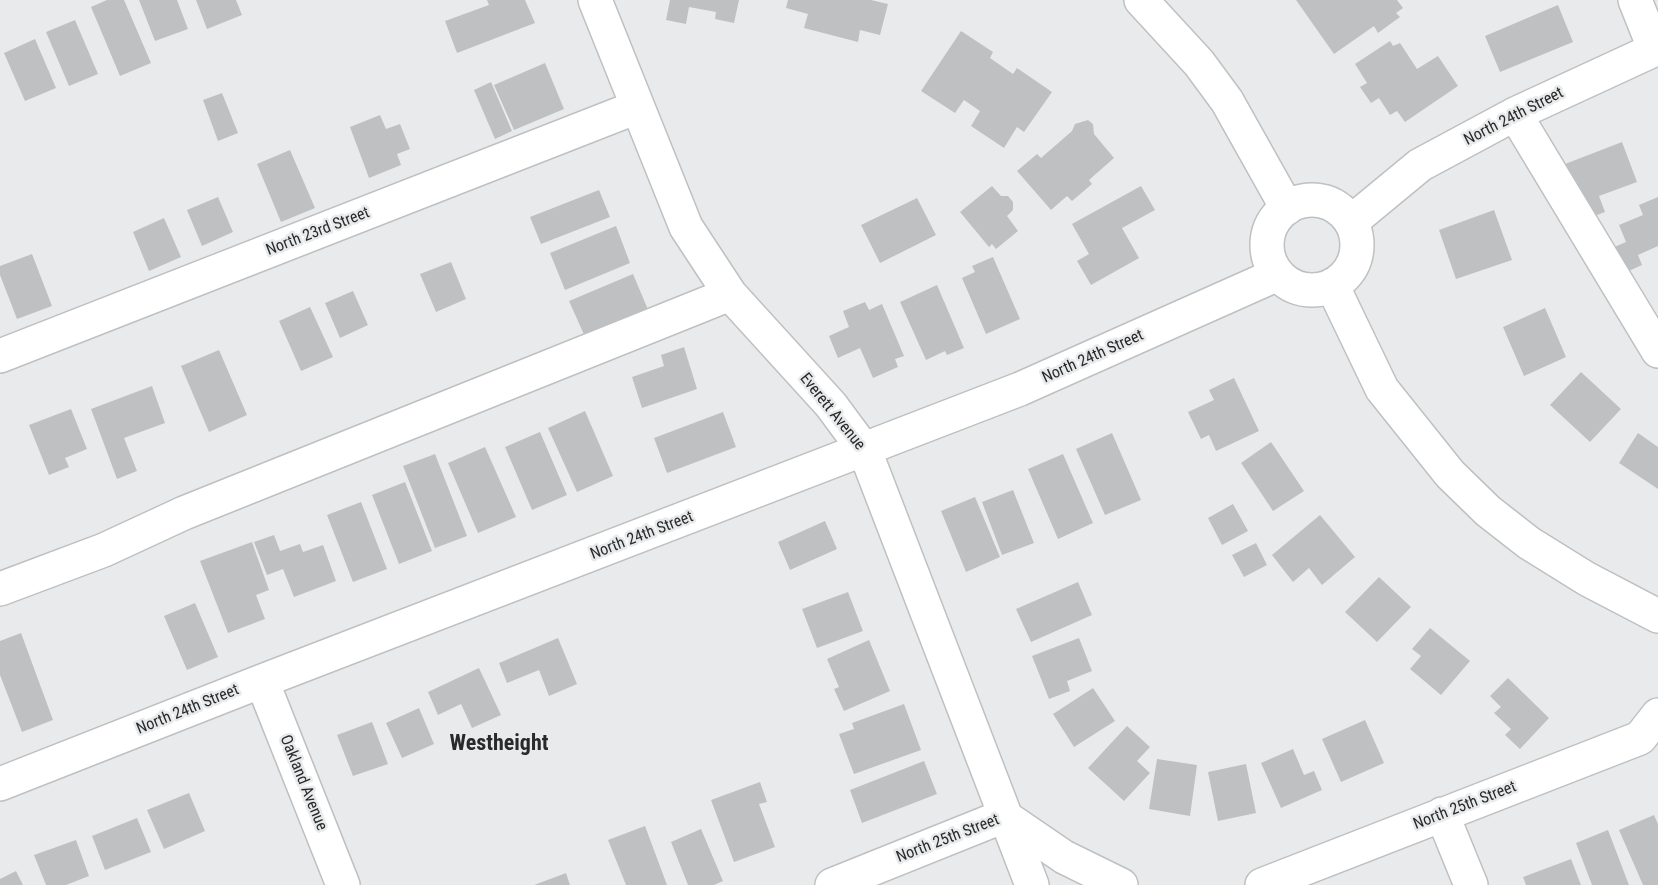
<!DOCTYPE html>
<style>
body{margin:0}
canvas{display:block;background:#e9eaec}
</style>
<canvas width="1658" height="885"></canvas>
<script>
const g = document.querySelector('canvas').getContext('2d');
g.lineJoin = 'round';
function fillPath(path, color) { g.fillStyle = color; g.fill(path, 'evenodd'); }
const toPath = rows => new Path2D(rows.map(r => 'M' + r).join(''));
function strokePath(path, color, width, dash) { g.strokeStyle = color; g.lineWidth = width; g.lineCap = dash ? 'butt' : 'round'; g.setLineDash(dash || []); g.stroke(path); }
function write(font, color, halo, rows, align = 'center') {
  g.font = font + ' "Roboto Condensed",sans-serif'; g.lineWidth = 5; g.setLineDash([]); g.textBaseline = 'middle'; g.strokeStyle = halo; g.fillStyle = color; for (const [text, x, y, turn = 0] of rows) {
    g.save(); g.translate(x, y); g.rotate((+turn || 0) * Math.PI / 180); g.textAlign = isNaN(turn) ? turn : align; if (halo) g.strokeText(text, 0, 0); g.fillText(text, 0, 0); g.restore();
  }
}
fillPath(toPath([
 [107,0,124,0,151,63,120,76,91,7],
 [139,0,177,0,188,29,155,41],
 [196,0,236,0,242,15,207,29],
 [487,0,525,0,535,23,457,53,445,21,489,5],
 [670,0,739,0,734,23,715,19,716,12,689,7,686,24,666,20],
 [788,0,871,0,888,4,880,35,860,30,858,42,804,28,808,14,786,8],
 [1296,0,1397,0,1403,8,1396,13,1400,17,1378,33,1374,26,1334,54],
 [1558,5,1573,42,1500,72,1485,36],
 [75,20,98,74,69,86,46,32],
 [961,31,993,52,990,58,1013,74,1017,68,1052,92,1024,132,1017,127,1004,148,971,126,980,111,964,100,955,113,921,91],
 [35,39,56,88,25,101,4,53],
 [1390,41,1393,46,1400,43,1417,69,1438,56,1458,86,1405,122,1397,111,1390,115,1379,98,1371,103,1360,87,1367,83,1355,64],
 [545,63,564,109,514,130,494,85],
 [491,82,512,131,495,139,474,90],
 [222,93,238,133,218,141,203,100],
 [380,115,386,129,400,124,410,149,397,154,401,165,369,178,350,127],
 [1088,120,1093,124,1094,134,1114,158,1089,180,1092,184,1072,201,1067,196,1051,210,1017,171,1037,154,1041,158,1072,131,1075,124],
 [1622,142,1637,182,1599,196,1605,212,1586,219,1565,164],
 [290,150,315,208,281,222,257,164],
 [992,186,1001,196,1008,196,1013,202,1013,210,1007,216,1018,231,996,249,992,244,989,247,960,212],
 [1141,186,1155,210,1122,228,1139,258,1091,285,1077,261,1089,254,1072,224],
 [599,190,610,217,541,244,530,217],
 [218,197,233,232,202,246,187,210],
 [1658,197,1658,246,1638,255,1642,265,1622,274,1612,248,1626,242,1619,225,1643,215,1639,205],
 [917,198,936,235,880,263,861,225],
 [1494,210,1512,260,1456,279,1439,230],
 [164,218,181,257,149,271,133,232],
 [616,226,630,263,565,290,550,253],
 [32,254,52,306,17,319,0,275,0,266],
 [993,257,1020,319,986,334,962,278,975,272,972,266],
 [451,262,466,299,436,312,420,274],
 [633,274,649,312,586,339,569,301],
 [937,285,964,348,947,355,945,351,926,360,900,302],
 [353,291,368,325,340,338,325,303],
 [865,302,869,310,882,304,904,356,895,359,898,367,873,378,860,348,838,358,829,336,849,327,843,311],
 [310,307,333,357,301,371,279,321],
 [1545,308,1566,357,1524,376,1503,327],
 [684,347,697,389,642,408,632,377,664,366,661,355],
 [219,350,247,415,209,432,181,366],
 [1581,372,1621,409,1590,442,1550,405],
 [1234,378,1259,431,1216,451,1209,435,1201,439,1188,412,1214,400,1209,390],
 [152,386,165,423,124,438,137,471,117,479,91,409],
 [71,409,87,449,65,458,69,467,49,475,29,425],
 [585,411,613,476,577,492,548,428],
 [723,412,736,447,667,473,654,438],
 [540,432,567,495,532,510,505,447],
 [1112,433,1141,500,1105,515,1076,449],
 [1638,433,1658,447,1658,489,1619,463],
 [1271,442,1304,491,1273,511,1241,463],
 [485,447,516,517,478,533,448,463],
 [435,454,467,536,435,548,403,466],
 [1063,454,1093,523,1058,539,1028,469],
 [405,482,432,551,399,564,372,495],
 [1013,490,1034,543,1002,555,982,502],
 [975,497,1000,557,966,572,941,511],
 [361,502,387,569,353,582,327,515],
 [1233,504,1248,531,1222,545,1208,518],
 [1320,515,1355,557,1322,585,1309,568,1293,582,1272,555],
 [825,521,837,549,790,570,778,542],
 [274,535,280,551,300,544,303,552,323,545,336,581,294,597,283,569,267,575,254,542],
 [252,542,269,590,256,595,265,619,228,633,200,561],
 [1256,543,1267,565,1244,577,1232,555],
 [1379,577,1411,607,1377,642,1345,612],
 [1078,582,1092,615,1031,642,1016,609],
 [848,592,863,631,817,648,802,609],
 [195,603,218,657,187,670,164,616],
 [1430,628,1470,661,1441,695,1410,669,1421,656,1412,649],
 [21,633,53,720,22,732,0,675,0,641],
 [558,638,577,684,549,696,539,670,507,683,499,663],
 [1079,638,1092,671,1067,681,1070,691,1049,699,1032,656],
 [869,640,890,691,844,711,834,689,839,687,827,659],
 [479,668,501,715,472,728,461,704,438,715,428,692],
 [1508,678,1549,718,1520,749,1505,735,1511,729,1494,713,1501,707,1490,696],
 [1093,688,1115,721,1074,747,1053,714],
 [904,704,921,750,854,774,839,734,854,729,852,723],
 [419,708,434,744,402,758,386,723],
 [1365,720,1384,763,1341,782,1322,739],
 [372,722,388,764,353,776,337,735],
 [1127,726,1150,747,1137,761,1150,773,1124,801,1088,768],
 [1293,749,1304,775,1314,771,1322,790,1281,808,1261,763],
 [1157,759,1197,765,1190,816,1149,809],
 [924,761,937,794,862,823,850,790],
 [1246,764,1256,813,1218,821,1208,772],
 [760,782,767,802,759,804,775,847,734,862,711,800],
 [189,793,205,831,164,849,147,810],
 [1654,815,1658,824,1658,885,1643,885,1619,830],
 [137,818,151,852,105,870,92,836],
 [645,826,667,885,626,885,608,840],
 [701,829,723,881,714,885,688,885,671,842],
 [1608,830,1629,885,1592,885,1576,843],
 [76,840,89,876,66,885,46,885,34,855],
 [1571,859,1581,885,1526,885,1523,877],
 [16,871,23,885,0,885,0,879],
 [566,873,570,885,534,885]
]), '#bfc0c2');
const minor = toPath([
 [595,0,686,227,730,294,831,405,865,451,1032,885],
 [1141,0,1199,63,1227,101,1287,208],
 [1635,0,1655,50],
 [1515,114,1658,351],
 '1267 245a45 45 0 1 1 90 0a45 45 0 1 1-90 0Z',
 [1351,222,1420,165,1515,114,1658,48],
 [1332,285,1382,389,1450,474,1488,511,1529,543,1587,579,1658,616],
 [0,356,637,107],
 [0,589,104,550,184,513,730,294],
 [262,681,343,885],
 [0,784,262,681,1020,389,1278,274],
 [1442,814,1471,885],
 [832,885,1004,816,1064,857,1121,885],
 [1262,885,1640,738,1658,715]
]);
strokePath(minor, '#bfc0c1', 36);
strokePath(minor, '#fff', 33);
write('16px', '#282929', '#e9eaec', [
 ["North 24th Street",1514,117,-27],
 ["North 23rd Street",318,232,-21],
 ["North 24th Street",1093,357,-24],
 ["Everett Avenue",832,412,51],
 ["North 24th Street",642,536,-21],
 ["North 24th Street",188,710,-22],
 ["Oakland Avenue",303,783,68],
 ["North 25th Street",1465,806,-21],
 ["North 25th Street",948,839,-21]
]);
write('bold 22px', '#282929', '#e9eaec', [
 ["Westheight",499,744]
]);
</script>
